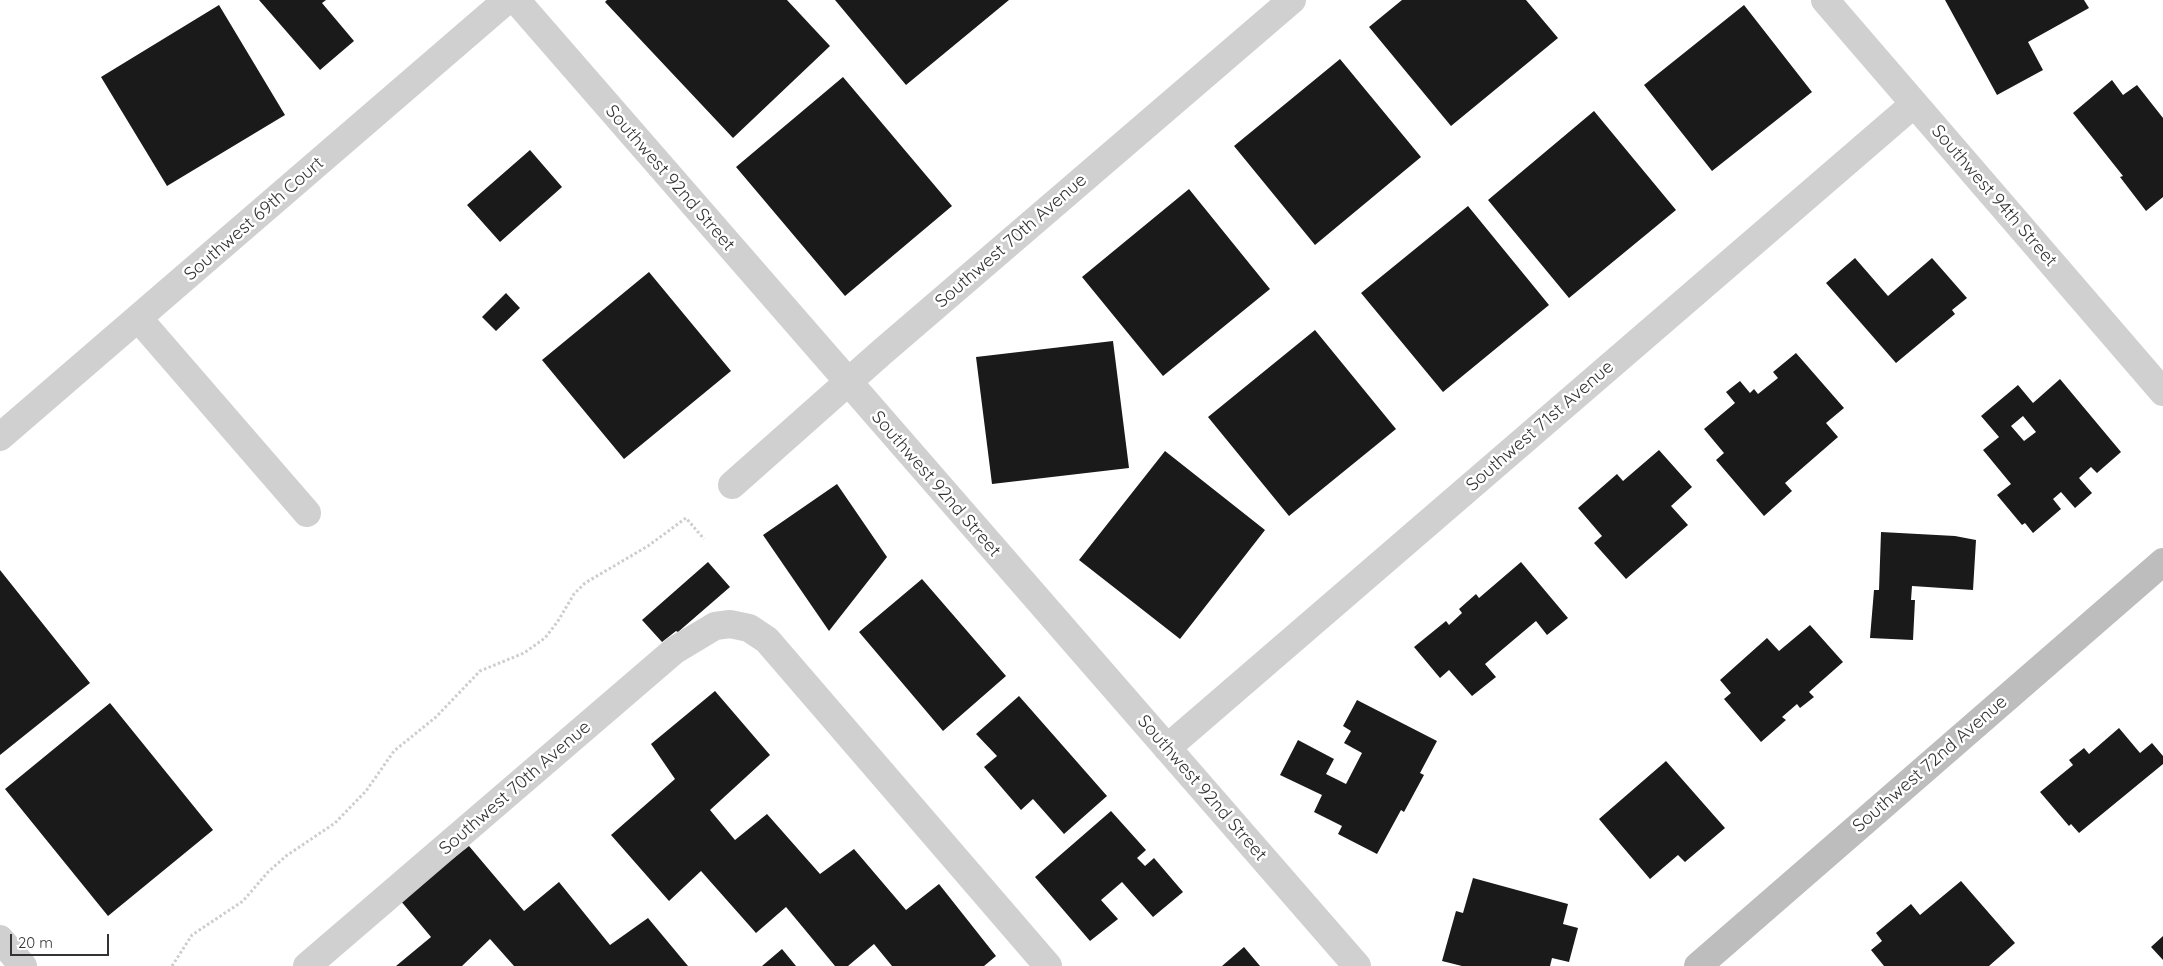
<!DOCTYPE html>
<style>
body{margin:0}
#map{position:relative;width:2163px;height:966px;overflow:hidden;background:#fff;font-family:Quicksand,sans-serif}
canvas{display:block}
.scale{position:absolute;left:10px;top:934px;width:99px;height:22px;box-sizing:border-box;border:2px solid #333;border-top:0;padding-left:6px;font-size:15px;line-height:18px;white-space:nowrap;color:#333;-webkit-text-stroke:4px #fff;paint-order:stroke}
</style>
<div id="map">
<canvas width="2163" height="966"></canvas>
<div class="scale">20 m</div>
</div>
<script>
const g = document.querySelector('canvas').getContext('2d');
g.lineJoin = 'round';
function fillPath(path, color) { g.fillStyle = color; g.fill(path, 'evenodd'); }
const toPath = rows => new Path2D(rows.map(r => 'M' + r).join(''));
function strokePath(path, color, width, dash) { g.strokeStyle = color; g.lineWidth = width; g.lineCap = dash ? 'butt' : 'round'; g.setLineDash(dash || []); g.stroke(path); }
function write(font, color, halo, rows, align = 'center') {
  g.font = font + ' Quicksand,sans-serif'; g.lineWidth = 5; g.setLineDash([]); g.textBaseline = 'middle'; g.strokeStyle = halo; g.fillStyle = color; for (const [text, x, y, turn = 0] of rows) {
    g.save(); g.translate(x, y); g.rotate((+turn || 0) * Math.PI / 180); g.textAlign = isNaN(turn) ? turn : align; if (halo) g.strokeText(text, 0, 0); g.fillText(text, 0, 0); g.restore();
  }
}
fillPath(toPath([
 [259,0,326,0,322,3,354,41,320,70],
 [607,0,787,0,830,46,733,138,605,2],
 [835,0,1009,0,906,85],
 [1402,0,1526,0,1558,38,1451,126,1369,27],
 [1945,0,2084,0,2089,8,2028,42,2043,70,1997,95],
 [219,5,285,115,167,186,101,77],
 [1744,5,1812,92,1712,171,1644,85],
 [1340,59,1421,157,1315,245,1234,146],
 [843,77,952,206,845,296,736,167],
 [2112,80,2123,95,2137,85,2163,118,2163,197,2146,211,2120,177,2123,176,2073,113],
 [1594,111,1676,210,1569,298,1488,200],
 [530,150,562,187,500,242,467,205],
 [1189,189,1270,289,1163,376,1082,277],
 [1468,206,1549,305,1443,392,1361,293],
 [1855,258,1888,296,1932,258,1967,298,1952,310,1955,314,1896,363,1826,283],
 [649,272,731,371,624,459,542,360],
 [506,293,520,308,496,331,482,317],
 [1315,330,1396,429,1289,516,1208,417],
 [1113,341,1129,468,992,484,976,357],
 [1796,353,1844,408,1826,423,1838,437,1785,483,1792,491,1764,516,1716,460,1724,453,1704,429,1735,403,1726,392,1740,381,1750,393,1754,389,1758,394,1778,378,1773,372],
 [2060,379,2121,452,2097,473,2091,467,2079,478,2092,493,2075,508,2061,492,2053,499,2061,509,2033,533,2025,523,2022,525,1997,495,2011,484,1983,450,1999,437,1981,416,2018,385,2033,403],
 [2023,416,2036,432,2024,441,2011,426],
 [1659,450,1692,487,1671,506,1688,525,1626,579,1594,543,1602,536,1578,508,1617,474,1623,481],
 [1165,451,1265,530,1180,639,1079,560],
 [837,484,887,557,829,631,763,535],
 [1881,532,1955,536,1976,540,1973,590,1912,586,1911,600,1915,600,1913,640,1870,638,1874,590,1879,590],
 [708,562,730,587,678,632,676,631,662,642,642,620],
 [1521,562,1568,618,1547,635,1536,621,1485,664,1496,677,1472,696,1449,670,1440,678,1414,647,1446,621,1449,625,1462,613,1459,609,1476,594,1479,598],
 [0,570,90,683,0,755],
 [922,579,1006,676,943,731,859,632],
 [1810,625,1843,662,1809,692,1814,697,1800,708,1797,704,1782,717,1786,720,1761,742,1724,699,1731,693,1720,680,1767,638,1779,651],
 [715,691,770,755,710,810,735,840,767,814,820,874,854,849,906,910,939,884,996,956,984,966,892,966,874,944,848,966,835,966,786,907,756,933,701,871,669,901,611,835,675,779,651,744],
 [1019,696,1107,796,1064,834,1033,799,1021,810,984,767,997,756,976,734],
 [1357,700,1437,741,1420,773,1424,775,1404,812,1401,810,1377,854,1338,834,1342,826,1314,812,1322,795,1280,775,1298,740,1334,759,1326,774,1346,784,1362,753,1344,743,1351,731,1343,726],
 [110,703,213,830,108,916,5,789],
 [2119,728,2140,753,2152,743,2163,756,2163,764,2079,833,2071,824,2069,826,2040,792,2073,765,2069,760,2084,748,2089,754],
 [1666,761,1725,828,1685,862,1678,855,1650,879,1599,819],
 [1111,811,1146,850,1137,858,1145,866,1154,858,1183,892,1153,917,1122,882,1101,900,1118,919,1090,941,1035,877],
 [469,846,524,911,559,882,610,945,648,918,688,966,514,966,490,939,462,966,396,966,431,937,400,900],
 [1473,878,1568,904,1563,924,1578,928,1569,962,1552,958,1550,966,1462,966,1442,961,1456,911,1463,913],
 [1961,881,2015,943,1989,966,1884,966,1871,950,1882,941,1876,933,1911,904,1920,915],
 [2163,936,2163,960,2151,947],
 [1244,947,1260,966,1222,966],
 [782,949,796,966,762,966]
]), '#1a1a1a');
strokePath(toPath([
 [172,966,192,935,243,901,268,872,286,856,335,823,366,791,394,751,436,717,480,671,524,653,545,638,558,621,574,594,585,583,648,546,686,518,704,539]
]), '#cdcdcd', 3, [2.5, 2.5]);
strokePath(toPath([
 [516,0,1357,966],
 [1825,0,2163,392],
 [138,318,307,513],
 [0,437,507,0],
 [732,485,882,352,1292,0],
 [1167,748,1914,104],
 [0,939,23,966],
 [307,966,675,650,715,626,730,624,749,628,767,640,1048,966]
]), '#d0d0d0', 28);
strokePath(toPath([
 [1698,966,2163,562]
]), '#bdbdbd', 28);
write('18px', '#333', '#fff', [
 ["Southwest 92nd Street",670,178,49],
 ["Southwest 94th Street",1994,196,49],
 ["Southwest 69th Court",254,219,-41],
 ["Southwest 70th Avenue",1011,241,-41],
 ["Southwest 71st Avenue",1540,426,-41],
 ["Southwest 92nd Street",936,484,49],
 ["Southwest 72nd Avenue",1930,764,-41],
 ["Southwest 70th Avenue",515,788,-41],
 ["Southwest 92nd Street",1202,788,49]
]);
</script>
